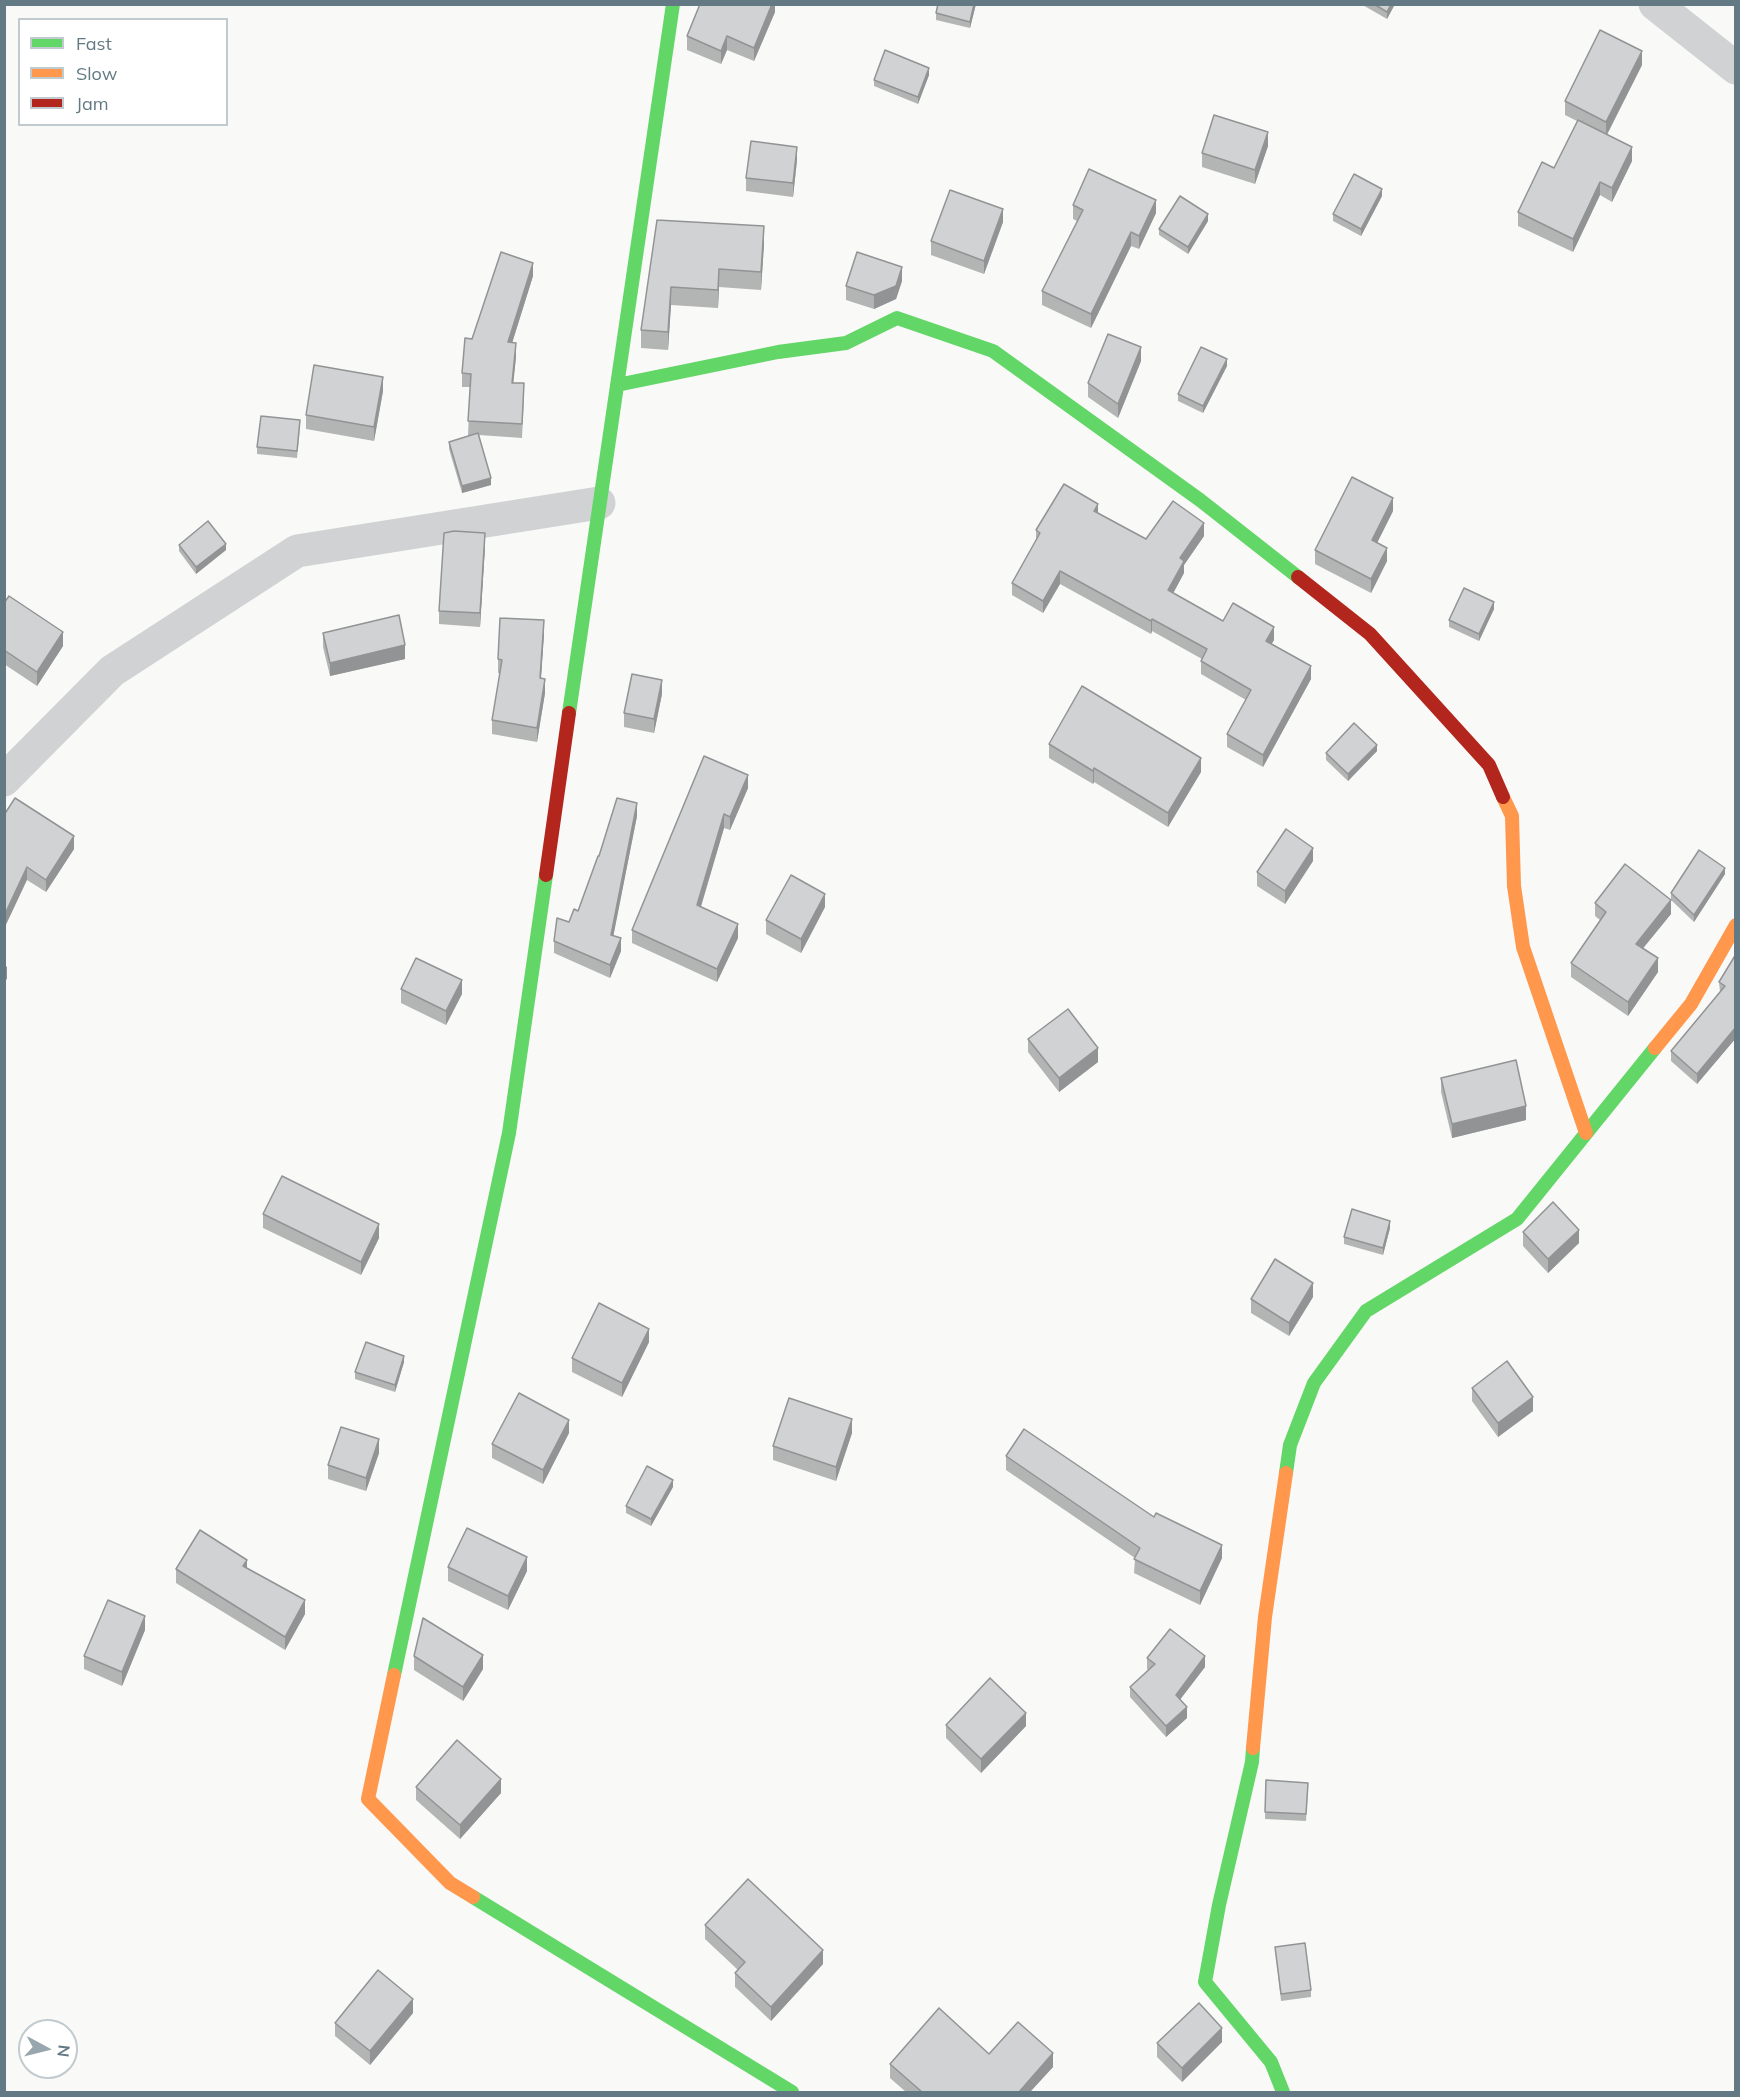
<!DOCTYPE html>
<style>
body{margin:0}
#map{position:relative;width:1740px;height:2097px;overflow:hidden;background:#f9f9f8;font-family:Mulish,sans-serif}
canvas{display:block}
.frame{position:absolute;inset:0;border:6px solid #637a84;pointer-events:none}
.legend{position:absolute;left:18px;top:18px;width:210px;height:108px;box-sizing:border-box;background:#fff;border:2px solid #c1cace;margin:0;padding:8px 10px;list-style:none;font-size:18px;color:#637a84}
.legend li{display:flex;align-items:center;gap:12px;height:30px}
.legend b{width:30px;border:2px solid #c1cace}
.north{position:absolute;left:18px;top:2019px;width:60px;height:60px;box-sizing:border-box;background:#fff;border:2px solid #c1cace;border-radius:50%;rotate:97deg;font-size:16px;font-weight:700;line-height:24px;text-align:center;color:#637a84}
.north::after{content:'';display:block;margin:auto;width:21px;height:27px;background:#98a6ad;clip-path:polygon(50% 0,100% 100%,50% 72%,0 100%)}
</style>
<div id="map">
<canvas width="1740" height="2097"></canvas>
<div class="frame"></div>
<ul class="legend">
<li><b style="height:8px;background:#63d668"></b>Fast</li>
<li><b style="height:8px;background:#ff974d"></b>Slow</li>
<li><b style="height:8px;background:#b3261e"></b>Jam</li>
</ul>
<div class="north">N</div>
</div>
<script>
const g = document.querySelector('canvas').getContext('2d');
g.lineJoin = 'round';
const toPath = rows => new Path2D(rows.map(r => 'M' + r).join(''));
function strokePath(path, color, width, dash) { g.strokeStyle = color; g.lineWidth = width; g.lineCap = dash ? 'butt' : 'round'; g.setLineDash(dash || []); g.stroke(path); }
function fillPath(path, color) { g.fillStyle = color; g.fill(path, 'evenodd'); }
strokePath(toPath([
 [1655,4,1736,68],
 [4,780,112,671,297,551,599,503]
]), '#d1d2d3', 33);
strokePath(toPath([
 [617,385,778,352,846,343,897,318,993,351,1200,500,1298,577],
 [569,713,673,4],
 [1286,1473,1290,1445,1314,1383,1366,1311,1517,1219,1655,1048],
 [394,1675,509,1133,546,875],
 [1253,1748,1252,1762,1219,1905,1205,1982,1271,2062,1283,2092],
 [473,1897,792,2092]
]), '#63d668', 14);
strokePath(toPath([
 [1503,797,1512,816,1514,886,1523,947,1586,1133],
 [1655,1048,1691,1004,1736,925],
 [394,1675,368,1799,450,1883,473,1897],
 [1253,1748,1265,1617,1286,1473]
]), '#ff974d', 14);
strokePath(toPath([
 [1298,577,1370,634,1489,765,1503,797],
 [546,875,569,713]
]), '#b3261e', 14);
fillPath(toPath([
 [775,4,775,12,754,61,727,50,721,64,687,50,687,36],
 [938,4,976,4,970,28,936,20,936,13],
 [1361,4,1395,4,1387,19],
 [1642,65,1607,135,1632,161,1612,202,1600,195,1573,252,1518,226,1518,212,1554,168,1577,121,1565,115,1565,101],
 [929,75,918,104,874,86,874,80],
 [1268,146,1255,184,1202,167,1202,153],
 [797,160,793,197,746,191,746,178],
 [1382,196,1361,236,1333,221,1333,214],
 [1073,205,1156,213,1139,249,1131,246,1091,328,1042,305,1042,291,1077,221,1073,219],
 [657,220,764,244,761,290,719,287,718,308,671,305,668,350,641,348,641,330],
 [1208,221,1188,254,1159,235,1159,229],
 [1003,222,984,274,931,255,931,241],
 [533,276,512,343,516,357,513,383,524,397,522,438,479,435,491,485,462,493,449,449,449,442,473,435,468,435,470,387,462,387,462,373,472,339],
 [902,281,896,299,874,309,846,300,846,286],
 [1141,361,1118,418,1088,397,1088,383],
 [1227,366,1203,413,1178,401,1178,394],
 [383,391,374,441,306,429,306,415],
 [300,427,297,458,257,454,257,447],
 [1393,511,1377,543,1387,561,1371,593,1315,564,1315,550],
 [1098,513,1146,539,1204,536,1184,565,1184,573,1173,593,1223,621,1274,640,1271,644,1311,679,1263,767,1227,747,1227,734,1246,700,1201,674,1201,661,1202,659,1152,631,1151,634,1060,584,1043,613,1012,595,1012,583,1036,541,1036,530],
 [179,545,226,550,196,574,179,551],
 [485,547,480,627,439,624,439,611],
 [4,603,63,646,37,686,4,664],
 [1494,609,1479,641,1449,627,1449,620],
 [323,633,405,659,330,676,323,647],
 [544,634,541,679,545,693,537,742,492,734,492,720,500,673,498,673,498,659],
 [662,694,654,733,624,727,624,713],
 [1049,744,1201,772,1168,827,1094,782,1093,784,1049,758],
 [1377,751,1348,781,1326,760,1326,753],
 [704,756,748,788,730,830,724,828,701,907,738,938,717,982,632,943,632,930],
 [4,815,74,849,46,892,27,880],
 [637,816,613,936,621,951,610,978,554,953,554,941,578,911,599,856],
 [1313,861,1285,904,1257,886,1257,872],
 [1725,874,1694,922,1671,900,1671,893],
 [1595,903,1671,914,1643,948,1658,972,1628,1016,1571,977,1571,963,1600,920,1595,916],
 [825,907,801,953,766,934,766,920],
 [1736,954,1736,1038,1697,1084,1671,1061,1671,1051,1720,992,1719,982],
 [401,989,462,994,446,1025,401,1003],
 [1028,1039,1098,1062,1059,1092,1028,1052],
 [1441,1078,1526,1120,1452,1138,1441,1092],
 [263,1214,379,1238,361,1275,263,1228],
 [1390,1228,1383,1255,1344,1244,1344,1237],
 [1523,1232,1579,1243,1548,1273,1523,1246],
 [1313,1297,1289,1336,1251,1313,1251,1299],
 [649,1342,622,1397,572,1372,572,1358],
 [404,1362,395,1392,355,1379,355,1372],
 [1472,1388,1533,1411,1498,1437,1472,1401],
 [569,1433,543,1484,492,1458,492,1444],
 [852,1433,836,1481,773,1460,773,1446],
 [379,1453,366,1491,328,1479,328,1465],
 [1006,1456,1154,1517,1222,1558,1200,1605,1134,1573,1135,1558,1006,1470],
 [673,1487,651,1526,626,1513,626,1506],
 [448,1567,527,1571,508,1610,448,1581],
 [247,1568,305,1614,285,1650,176,1583,176,1569],
 [145,1630,122,1686,84,1669,84,1656],
 [414,1656,483,1669,463,1701,414,1670],
 [1147,1658,1205,1667,1180,1699,1187,1718,1166,1737,1130,1697,1130,1687,1148,1670,1147,1669],
 [946,1725,1026,1726,981,1773,946,1738],
 [1266,1780,1308,1790,1306,1821,1265,1819],
 [416,1787,501,1793,460,1839,416,1800],
 [705,1925,823,1964,771,2021,735,1987,735,1973,738,1970,705,1939],
 [1275,1947,1311,1990,1311,1997,1281,2001],
 [413,2013,370,2065,335,2036,335,2023],
 [1222,2042,1182,2082,1157,2057,1157,2043],
 [989,2054,1053,2067,1030,2092,906,2092,890,2078,890,2064]
]), '#b3b5b5');
fillPath(toPath([
 [772,4,775,4,775,12,754,61,754,48],
 [974,4,976,4,970,28,970,22],
 [1391,4,1395,4,1387,19,1387,12],
 [727,36,727,50,721,64,721,51],
 [1642,51,1642,65,1606,136,1606,122],
 [929,68,929,75,918,104,918,97],
 [1268,132,1268,146,1255,184,1255,170],
 [797,147,797,160,793,197,793,183],
 [1632,147,1632,161,1612,202,1612,188],
 [1600,182,1600,195,1573,252,1573,239],
 [1382,189,1382,196,1361,236,1361,229],
 [1156,200,1156,213,1139,249,1139,236],
 [1003,209,1003,222,984,274,984,261],
 [1208,214,1208,221,1188,254,1188,247],
 [764,226,764,244,761,290,761,272],
 [1131,232,1131,246,1091,328,1091,314],
 [533,263,533,276,508,356,508,342],
 [902,267,902,281,896,299,874,309,874,295],
 [719,269,719,287,718,308,718,290],
 [671,287,671,305,668,350,668,332],
 [516,343,516,357,512,396,512,383],
 [1141,347,1141,361,1118,418,1118,404],
 [1227,359,1227,366,1203,413,1203,406],
 [383,377,383,391,374,441,374,427],
 [491,478,491,485,462,493,462,486],
 [1393,498,1393,511,1372,553,1372,540],
 [1098,504,1098,517,1094,511],
 [1204,523,1204,536,1184,565,1184,573,1168,603,1168,590,1180,558],
 [485,533,485,547,480,627,480,613],
 [226,544,226,550,196,574,196,567],
 [1387,548,1387,561,1371,593,1371,579],
 [1060,571,1060,584,1043,613,1043,601],
 [1494,602,1494,609,1479,641,1479,634],
 [1152,619,1152,631,1151,634,1151,621],
 [544,620,544,634,540,692,540,678],
 [1274,627,1274,640,1266,654,1266,641],
 [63,632,63,646,37,686,37,672],
 [405,645,405,659,330,676,330,663],
 [1311,666,1311,679,1263,767,1263,755],
 [545,679,545,693,537,742,537,728],
 [662,680,662,694,654,733,654,719],
 [1377,745,1377,751,1348,781,1348,774],
 [1201,758,1201,772,1168,827,1168,813],
 [1094,768,1094,782,1093,784,1093,771],
 [748,775,748,788,730,830,730,817],
 [637,803,637,816,611,948,611,935],
 [724,814,724,828,697,919,697,905],
 [74,836,74,849,46,892,46,880],
 [1313,848,1313,861,1285,904,1285,891],
 [27,867,27,880,4,929,4,916],
 [1725,868,1725,874,1694,922,1694,915],
 [825,894,825,907,801,953,801,939],
 [1671,900,1671,914,1636,957,1636,944],
 [738,924,738,938,717,982,717,969],
 [621,938,621,951,610,978,610,965],
 [1658,958,1658,972,1628,1016,1628,1002],
 [7,966,7,979,4,982,4,969],
 [462,980,462,994,446,1025,446,1011],
 [1736,1027,1736,1038,1697,1084,1697,1074],
 [1098,1048,1098,1062,1059,1092,1059,1078],
 [1526,1106,1526,1120,1452,1138,1452,1124],
 [1390,1221,1390,1228,1383,1255,1383,1248],
 [379,1224,379,1238,361,1275,361,1262],
 [1579,1230,1579,1243,1548,1273,1548,1259],
 [1313,1283,1313,1297,1289,1336,1289,1323],
 [649,1329,649,1342,622,1397,622,1383],
 [404,1356,404,1362,395,1392,395,1385],
 [1533,1397,1533,1411,1498,1437,1498,1423],
 [852,1419,852,1433,836,1481,836,1467],
 [569,1420,569,1433,543,1484,543,1470],
 [379,1439,379,1453,366,1491,366,1478],
 [673,1480,673,1487,651,1526,651,1519],
 [1222,1545,1222,1558,1200,1605,1200,1591],
 [527,1557,527,1571,508,1610,508,1596],
 [247,1560,247,1573,243,1566],
 [305,1600,305,1614,285,1650,285,1637],
 [145,1616,145,1630,122,1686,122,1672],
 [483,1655,483,1669,463,1701,463,1687],
 [1205,1656,1205,1667,1176,1705,1176,1695],
 [1187,1707,1187,1718,1166,1737,1166,1726],
 [1026,1713,1026,1726,981,1773,981,1759],
 [501,1779,501,1793,460,1839,460,1825],
 [823,1950,823,1964,771,2021,771,2007],
 [413,1999,413,2013,370,2065,370,2051],
 [1222,2028,1222,2042,1182,2082,1182,2068],
 [1053,2053,1053,2067,1030,2092,1019,2092]
]), '#929394');
const building = toPath([
 [700,4,772,4,754,48,727,36,721,51,687,36,700,4],
 [938,4,974,4,970,22,936,13,938,4],
 [1374,4,1391,4,1387,12,1374,4],
 [1600,30,1642,51,1606,122,1565,101,1600,30],
 [885,50,929,68,918,97,874,80,885,50],
 [1214,115,1268,132,1255,170,1202,153,1214,115],
 [1578,120,1632,147,1612,188,1600,182,1573,239,1518,212,1542,162,1554,168,1578,120],
 [751,141,797,147,793,183,746,178,751,141],
 [1089,169,1156,200,1139,236,1131,232,1091,314,1042,291,1083,210,1073,205,1089,169],
 [1354,174,1382,189,1361,229,1333,214,1354,174],
 [950,190,1003,209,984,261,931,241,950,190],
 [1180,196,1208,214,1188,247,1159,229,1180,196],
 [657,220,764,226,761,272,719,269,718,290,671,287,668,332,641,330,657,220],
 [501,252,533,263,508,342,516,343,512,383,524,383,522,424,468,421,471,374,462,373,465,338,472,339,501,252],
 [857,252,902,267,896,286,874,295,846,286,857,252],
 [1108,334,1141,347,1118,404,1088,383,1108,334],
 [1201,347,1227,359,1203,406,1178,394,1201,347],
 [314,365,383,377,374,427,306,415,314,365],
 [261,416,300,420,297,451,257,447,261,416],
 [478,433,491,478,462,486,449,442,478,433],
 [1352,477,1393,498,1372,540,1387,548,1371,579,1315,550,1352,477],
 [1064,484,1098,504,1094,511,1146,539,1173,501,1204,523,1180,558,1184,561,1168,590,1223,621,1233,603,1274,627,1266,641,1311,666,1263,755,1227,734,1251,690,1201,661,1207,649,1152,619,1151,621,1060,571,1043,601,1012,583,1040,533,1036,530,1064,484],
 [208,521,226,544,196,567,179,545,208,521],
 [454,531,485,533,480,613,439,611,444,533,454,531],
 [1464,588,1494,602,1479,634,1449,620,1464,588],
 [9,596,63,632,37,672,4,650,4,603,9,596],
 [399,615,405,645,330,663,323,633,399,615],
 [500,618,544,620,540,678,545,679,537,728,492,720,502,660,498,659,500,618],
 [632,674,662,680,654,719,624,713,632,674],
 [1082,686,1201,758,1168,813,1094,768,1093,771,1049,744,1082,686],
 [1354,723,1377,745,1348,774,1326,753,1354,723],
 [704,756,748,775,730,817,724,814,697,905,738,924,717,969,632,930,704,756],
 [15,798,74,836,46,880,27,867,4,916,4,815,15,798],
 [617,798,637,803,611,935,621,938,610,965,554,941,557,918,569,922,574,909,578,911,598,856,599,856,617,798],
 [1286,829,1313,848,1285,891,1257,872,1286,829],
 [1699,850,1725,868,1694,915,1671,893,1699,850],
 [1625,864,1671,900,1636,944,1658,958,1628,1002,1571,963,1606,912,1595,903,1625,864],
 [791,875,825,894,801,939,766,920,791,875],
 [1736,954,1736,1027,1697,1074,1671,1051,1725,986,1719,982,1736,954],
 [416,958,462,980,446,1011,401,989,416,958],
 [1068,1009,1098,1048,1059,1078,1028,1039,1068,1009],
 [1516,1060,1526,1106,1452,1124,1441,1078,1516,1060],
 [282,1176,379,1224,361,1262,263,1214,282,1176],
 [1553,1202,1579,1230,1548,1259,1523,1232,1553,1202],
 [1352,1209,1390,1221,1383,1248,1344,1237,1352,1209],
 [1275,1259,1313,1283,1289,1323,1251,1299,1275,1259],
 [599,1303,649,1329,622,1383,572,1358,599,1303],
 [366,1342,404,1356,395,1385,355,1372,366,1342],
 [1507,1361,1533,1397,1498,1423,1472,1388,1507,1361],
 [519,1393,569,1420,543,1470,492,1444,519,1393],
 [789,1398,852,1419,836,1467,773,1446,789,1398],
 [341,1427,379,1439,366,1478,328,1465,341,1427],
 [1024,1429,1154,1517,1156,1513,1222,1545,1200,1591,1134,1559,1140,1548,1006,1456,1024,1429],
 [647,1466,673,1480,651,1519,626,1506,647,1466],
 [467,1528,527,1557,508,1596,448,1567,467,1528],
 [200,1530,247,1560,243,1566,305,1600,285,1637,176,1569,200,1530],
 [108,1600,145,1616,122,1672,84,1656,108,1600],
 [423,1618,483,1655,463,1687,414,1656,423,1618],
 [1170,1629,1205,1656,1176,1695,1187,1707,1166,1726,1130,1687,1155,1664,1147,1658,1170,1629],
 [990,1678,1026,1713,981,1759,946,1725,990,1678],
 [457,1740,501,1779,460,1825,416,1787,457,1740],
 [1266,1780,1308,1783,1306,1814,1265,1812,1266,1780],
 [748,1879,823,1950,771,2007,735,1973,745,1962,705,1925,748,1879],
 [1305,1943,1311,1990,1281,1994,1275,1947,1305,1943],
 [378,1970,413,1999,370,2051,335,2023,378,1970],
 [1199,2003,1222,2028,1182,2068,1157,2043,1199,2003],
 [939,2008,989,2054,1018,2022,1053,2053,1019,2092,922,2092,890,2064,939,2008]
]);
fillPath(building, '#d0d2d3');
strokePath(building, '#929394', 1.5);
</script>
